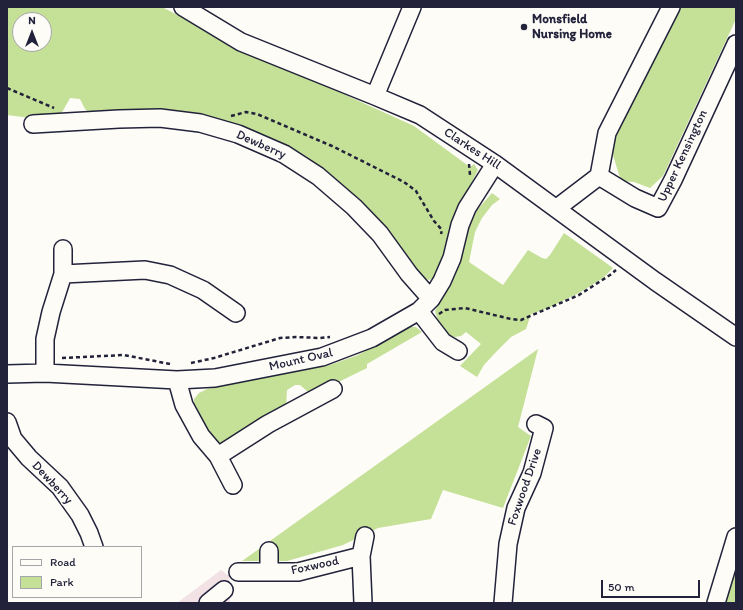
<!DOCTYPE html>
<style>
body{margin:0}
#map{position:relative;width:743px;height:610px;overflow:hidden;background:#fdfcf7;font-family:Itim,sans-serif}
canvas{display:block}
.frame{position:absolute;inset:0;border:8px solid #22223b;pointer-events:none}
.legend{position:absolute;left:12px;top:546px;width:130px;height:52px;box-sizing:border-box;background:#fdfcf7;border:1px solid #a5a5ac;margin:0;padding:5px 7px;list-style:none;font-size:12px;color:#22223b}
.legend li{display:flex;align-items:center;gap:8px;height:20px}
.legend b{width:20px;border:1px solid #a5a5ac}
.north{position:absolute;left:12px;top:12px;width:40px;height:40px;box-sizing:border-box;background:#fdfcf7;border:1px solid #a5a5ac;border-radius:50%;rotate:0deg;font-size:11px;font-weight:700;line-height:16px;text-align:center;color:#22223b}
.north::after{content:'';display:block;margin:auto;width:14px;height:18px;background:#22223b;clip-path:polygon(50% 0,100% 100%,50% 72%,0 100%)}
.scale{position:absolute;left:601px;top:580px;width:99px;height:18px;box-sizing:border-box;border:2px solid #22223b;border-top:0;padding-left:5px;font-size:12px;line-height:14px;white-space:nowrap;color:#22223b;-webkit-text-stroke:3px #fdfcf7;paint-order:stroke}
</style>
<div id="map">
<canvas width="743" height="610"></canvas>
<div class="frame"></div>
<ul class="legend">
<li><b style="height:5px;background:#fdfcf7"></b>Road</li>
<li><b style="height:11px;background:#c5e097"></b>Park</li>
</ul>
<div class="north">N</div>
<div class="scale">50 m</div>
</div>
<script>
const g = document.querySelector('canvas').getContext('2d');
g.lineJoin = 'round';
function fillPath(path, color) { g.fillStyle = color; g.fill(path, 'evenodd'); }
const toPath = rows => new Path2D(rows.map(r => 'M' + r).join(''));
function strokePath(path, color, width, dash) { g.strokeStyle = color; g.lineWidth = width; g.lineCap = dash ? 'butt' : 'round'; g.setLineDash(dash || []); g.stroke(path); }
function write(font, color, halo, rows, align = 'center') {
  g.font = font + ' Itim,sans-serif'; g.lineWidth = 3; g.setLineDash([]); g.textBaseline = 'middle'; g.strokeStyle = halo; g.fillStyle = color; for (const [text, x, y, turn = 0] of rows) {
    g.save(); g.translate(x, y); g.rotate((+turn || 0) * Math.PI / 180); g.textAlign = isNaN(turn) ? turn : align; if (halo) g.strokeText(text, 0, 0); g.fillText(text, 0, 0); g.restore();
  }
}
fillPath(toPath([
 [221,570,229,576,230,603,177,603]
]), '#f2e1e5');
fillPath(toPath([
 [7,7,162,7,233,44,414,126,470,167,474,164,478,170,453,220,440,272,434,278,429,280,423,278,417,272,384,226,352,193,330,174,304,155,276,142,91,114,85,109,80,99,70,98,60,116,31,118,7,115],
 [20,20,44,20,44,44,20,44],
 [679,7,736,7,736,19,663,176,650,188,634,182,621,181,612,152,615,139],
 [492,193,500,199,492,205,482,218,475,232,469,262,503,285,528,250,542,258,546,259,550,255,564,233,613,268,603,278,579,293,546,309,531,314,526,329,511,337,496,352,484,365,477,377,460,366,481,344,466,332,461,336,455,337,446,334,438,321,435,311,456,272,464,248,468,225,477,210],
 [410,327,416,327,422,332,367,364,367,368,314,394,307,391,300,385,295,385,287,390,286,408,226,444,221,444,209,434,194,406,194,399,199,393,207,389,330,365,358,355],
 [538,349,518,427,531,436,503,508,443,490,431,519,378,528,343,545,287,561,242,561],
 [736,571,736,603,727,603,726,598]
]), '#c5e097');
const minor = toPath([
 [183,7,241,42,375,96,420,115,495,164,655,281,736,337],
 [375,96,412,7],
 [33,124,119,119,160,118,200,123,238,134,284,154,318,176,354,207,380,234,409,274,431,299],
 [599,176,635,198,658,208,673,180,736,44],
 [557,208,599,176,607,133,671,7],
 [63,274,145,270,170,275,203,290,236,313],
 [419,311,443,342,458,351],
 [45,373,45,339,51,312,63,274,63,249],
 [7,374,45,373,177,380,215,378,322,357,372,338,419,311,431,299,442,281,452,258,460,225,467,208,495,164],
 [177,380,184,405,201,436,218,456,233,485],
 [7,422,13,439,29,458,60,487,80,515,89,533,94,547],
 [218,456,268,424,333,389],
 [269,551,269,572],
 [238,572,298,572,361,556],
 [208,603,224,590],
 [363,603,361,556,365,536],
 [503,603,508,544,516,508,532,473,544,428,536,424],
 [716,603,736,537]
]);
strokePath(minor, '#22223b', 20);
strokePath(toPath([
 [7,88,54,108],
 [231,116,246,112,257,114,332,146,404,182,416,191,434,221,442,230,441,234],
 [469,164,470,175],
 [439,314,445,310,465,308,511,319,521,320,579,295,610,275,616,270],
 [62,358,124,355,170,364],
 [191,363,214,358,280,338,296,337,320,338,330,337]
]), '#22223b', 2.5, [4, 3]);
strokePath(minor, '#fdfcf7', 17);
for (const [x, y, r, color] of [
 [524,27,4,"#22223b"]
]) { const dot = new Path2D(); dot.arc(x, y, r, 0, 2 * Math.PI); g.fillStyle = color; g.fill(dot); strokePath(dot, '#fdfcf7', 1.5); }
write('bold 13px', '#22223b', '#fdfcf7', [
 ["Monsfield",532,20],
 ["Nursing Home",532,35]
], 'left');
write('13px', '#22223b', '#fdfcf7', [
 ["Dewberry",261,145,24],
 ["Clarkes Hill",472,149,33],
 ["Upper Kensington",683,156,-65],
 ["Mount Oval",301,360,-13],
 ["Dewberry",52,483,47],
 ["Foxwood Drive",525,487,-71],
 ["Foxwood",315,566,-12]
]);
</script>
